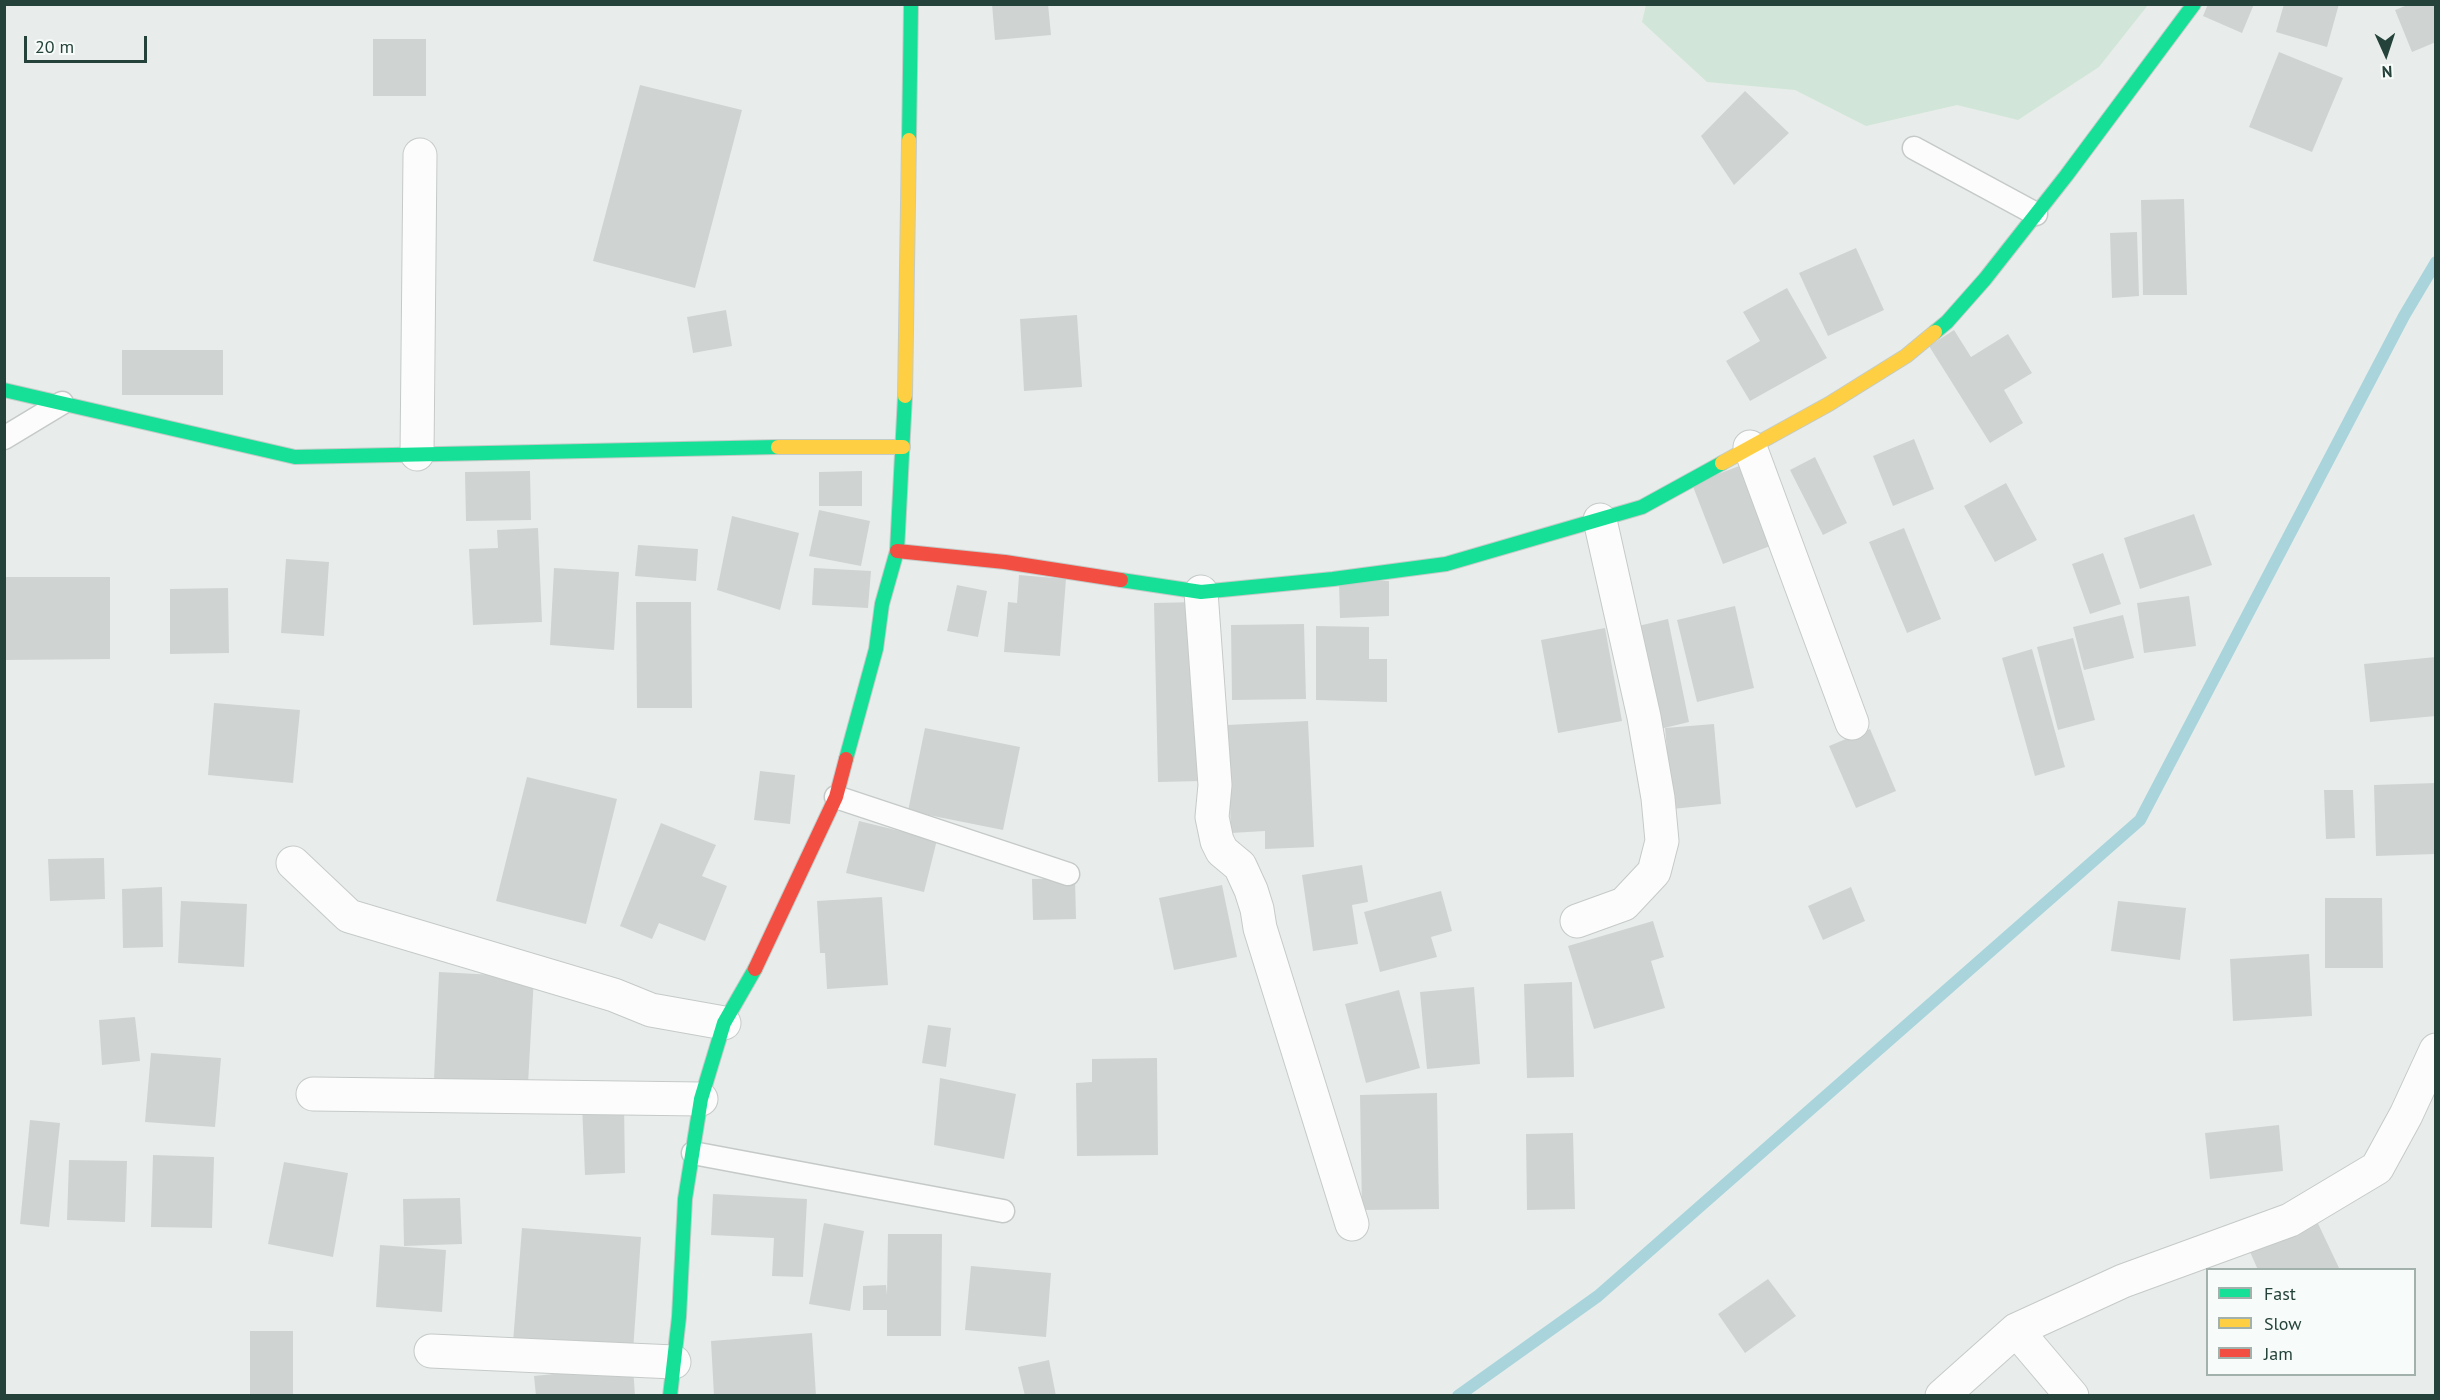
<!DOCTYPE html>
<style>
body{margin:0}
#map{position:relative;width:2440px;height:1400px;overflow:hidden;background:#e8edeb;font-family:"PT Sans",sans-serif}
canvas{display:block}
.frame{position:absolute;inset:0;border:6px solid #24423a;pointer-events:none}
.legend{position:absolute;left:2206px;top:1268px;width:210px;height:108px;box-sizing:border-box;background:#f7fbf9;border:2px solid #a3b1ad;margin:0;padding:8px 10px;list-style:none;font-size:18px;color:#24423a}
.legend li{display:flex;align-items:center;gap:12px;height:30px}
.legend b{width:30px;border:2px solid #a3b1ad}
.north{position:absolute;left:2356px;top:24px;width:60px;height:60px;-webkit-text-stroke:4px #f7fbf9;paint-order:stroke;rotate:177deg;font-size:16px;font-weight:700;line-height:24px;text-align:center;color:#24423a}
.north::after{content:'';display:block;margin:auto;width:21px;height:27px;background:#24423a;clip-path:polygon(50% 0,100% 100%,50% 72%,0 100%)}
.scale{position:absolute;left:24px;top:36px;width:123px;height:27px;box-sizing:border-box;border:3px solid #24423a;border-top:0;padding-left:8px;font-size:18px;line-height:21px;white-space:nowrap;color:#24423a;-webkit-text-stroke:4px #f7fbf9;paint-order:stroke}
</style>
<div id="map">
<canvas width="2440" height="1400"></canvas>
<div class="frame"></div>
<ul class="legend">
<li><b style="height:8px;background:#16e098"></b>Fast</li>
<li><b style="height:8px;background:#ffcf43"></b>Slow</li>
<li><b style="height:8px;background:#f24e42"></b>Jam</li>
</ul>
<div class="north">N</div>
<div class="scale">20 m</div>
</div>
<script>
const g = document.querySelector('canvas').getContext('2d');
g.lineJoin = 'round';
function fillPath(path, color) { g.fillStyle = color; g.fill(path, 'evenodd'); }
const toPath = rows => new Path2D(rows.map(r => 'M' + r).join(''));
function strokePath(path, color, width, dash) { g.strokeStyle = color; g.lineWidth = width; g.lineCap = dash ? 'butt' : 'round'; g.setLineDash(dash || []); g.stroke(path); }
fillPath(toPath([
 [1646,5,1646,4,2148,5,2099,67,2018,120,1957,105,1866,126,1795,90,1707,82,1642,22]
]), '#d1e6d8');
strokePath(toPath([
 [1458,1396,1598,1296,2140,820,2404,316,2436,262]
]), '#a9d4db', 12);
fillPath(toPath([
 [992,4,1048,4,1051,35,995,40],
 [2208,4,2254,4,2242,33,2203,16],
 [2284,4,2339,4,2327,47,2276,32],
 [2410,4,2434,4,2436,7,2436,42,2412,52,2395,10],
 [373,39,426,39,426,96,373,96],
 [2279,52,2343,78,2312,152,2249,127],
 [640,85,742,110,695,288,593,261],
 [1745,91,1789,133,1734,185,1701,136],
 [2184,199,2187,295,2143,295,2141,200],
 [2137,232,2139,296,2112,298,2110,233],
 [1856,248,1884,310,1828,336,1799,273],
 [1787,288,1827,358,1750,401,1726,361,1760,341,1743,312],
 [726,310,732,346,693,353,687,317],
 [1077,315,1082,387,1024,391,1020,319],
 [1954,330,1971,357,2008,334,2032,373,2004,390,2023,423,1990,443,1929,346],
 [122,350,223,350,223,395,122,395],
 [1914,439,1934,489,1893,506,1873,456],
 [1815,457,1847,523,1823,535,1790,470],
 [1747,463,1778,543,1723,564,1692,484],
 [530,471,531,520,466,521,465,472],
 [862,471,862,506,819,506,819,472],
 [2006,483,2037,540,1995,562,1964,506],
 [819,510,870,521,861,566,809,556],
 [2194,514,2212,565,2140,589,2124,538],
 [732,516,799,533,780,610,717,590],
 [538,528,542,622,473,625,469,549,498,548,497,530],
 [1904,528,1941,619,1907,633,1869,542],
 [638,545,698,549,696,581,635,576],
 [2103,553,2121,604,2090,614,2072,564],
 [286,559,329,562,324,636,281,633],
 [554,568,619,572,614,650,550,645],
 [814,568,871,571,868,608,812,605],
 [1019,575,1066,579,1060,656,1004,652,1008,602,1017,603],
 [4,577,110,577,110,659,4,660],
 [1339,581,1389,581,1389,616,1340,618],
 [957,585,987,591,978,637,947,631],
 [228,588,229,653,170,654,170,589],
 [2189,596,2196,646,2144,653,2137,603],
 [636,602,691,602,692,708,637,708],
 [1197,602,1202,781,1158,782,1154,603],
 [1735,606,1754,688,1697,702,1677,620],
 [2123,615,2134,658,2084,670,2073,627],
 [1668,619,1689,722,1656,730,1634,627],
 [1304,624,1306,699,1232,700,1231,625],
 [1316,626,1369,627,1369,659,1387,659,1387,702,1316,700],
 [1605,628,1622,721,1558,733,1541,640],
 [2073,638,2095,720,2058,730,2037,647],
 [2032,649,2065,767,2035,776,2002,658],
 [2436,657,2436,716,2370,722,2364,664],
 [214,703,300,710,293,783,208,775],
 [1308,721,1314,847,1265,849,1265,831,1231,833,1227,725],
 [1714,724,1721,804,1672,809,1665,728],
 [925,728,1020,747,1003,830,908,811],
 [1870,729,1896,791,1856,808,1829,746],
 [760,771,795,775,790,824,754,820],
 [527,777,617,799,586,924,496,901],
 [2436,783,2436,854,2376,856,2374,785],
 [2324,790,2353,790,2355,838,2326,839],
 [859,821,937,840,924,892,846,873],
 [661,823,716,845,702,876,727,886,705,941,659,923,652,939,620,926],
 [104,858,105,899,50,901,48,859],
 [1362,865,1368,902,1352,905,1358,944,1313,951,1302,875],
 [1075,878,1076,919,1033,920,1032,879],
 [1222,885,1237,957,1174,970,1159,898],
 [162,887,163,947,123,948,122,889],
 [1851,887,1865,921,1823,940,1808,906],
 [1441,891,1452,931,1431,937,1437,957,1380,972,1364,912],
 [882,897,888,985,827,989,825,953,820,953,817,901],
 [2325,898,2382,898,2383,968,2325,968],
 [181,901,247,904,244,967,178,963],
 [2118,901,2186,908,2180,960,2111,951],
 [1653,921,1664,957,1651,961,1665,1008,1594,1029,1568,946],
 [2309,954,2312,1016,2233,1021,2230,959],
 [439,972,534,977,528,1084,434,1079],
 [1572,982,1574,1077,1527,1078,1524,984],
 [1474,987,1480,1064,1427,1069,1420,992],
 [1399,990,1420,1068,1366,1083,1345,1004],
 [135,1017,140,1061,102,1065,99,1020],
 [928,1025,951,1028,946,1067,922,1063],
 [151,1053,221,1058,215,1127,145,1122],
 [1157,1058,1158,1155,1077,1156,1076,1083,1092,1082,1092,1059],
 [940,1078,1016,1094,1004,1159,934,1145],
 [1437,1093,1439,1209,1362,1210,1360,1095],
 [624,1103,625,1173,585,1175,582,1105],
 [30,1120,60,1123,49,1227,20,1224],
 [2279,1125,2283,1171,2210,1179,2205,1133],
 [1573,1133,1575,1209,1527,1210,1526,1134],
 [153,1155,214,1157,212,1228,151,1227],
 [69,1160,127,1161,125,1222,67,1220],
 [284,1162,348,1173,333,1257,268,1244],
 [713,1194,807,1199,803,1277,772,1276,774,1238,711,1235],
 [460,1198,462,1244,404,1246,403,1199],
 [2313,1213,2340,1270,2258,1270,2247,1245],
 [824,1223,864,1231,850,1311,809,1304],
 [522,1228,641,1237,633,1351,513,1342],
 [888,1234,942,1234,941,1336,887,1336,887,1310,863,1310,863,1286,886,1285,887,1295],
 [380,1245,446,1250,442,1312,376,1307],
 [971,1266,1051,1273,1046,1337,965,1330],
 [1768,1279,1796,1316,1745,1353,1718,1314],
 [250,1331,293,1331,293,1396,250,1396],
 [812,1333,816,1396,714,1396,711,1341],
 [1049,1360,1056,1396,1025,1396,1018,1367],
 [633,1366,635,1396,536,1396,534,1376]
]), '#cfd4d2');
const lane = toPath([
 [1914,148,2036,214],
 [4,438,62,403],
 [836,797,1068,874],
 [693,1153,1003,1211]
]);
const street = toPath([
 [1750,447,1852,723],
 [417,454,420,155],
 [1201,592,1215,785,1212,817,1217,841,1222,851,1240,866,1251,890,1257,909,1260,928,1352,1224],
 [293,863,349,916,614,995,651,1010,724,1023],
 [1577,921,1624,904,1654,872,1662,841,1658,798,1644,717,1600,520],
 [313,1094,701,1099],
 [2016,1330,2072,1396],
 [431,1351,674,1362],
 [1942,1396,2016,1330,2123,1281,2290,1220,2377,1168,2406,1115,2436,1050]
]);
const fast = toPath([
 [909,140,911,4],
 [1935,332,1947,322,1985,279,2066,176,2194,4],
 [4,390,295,457,778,447],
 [1121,580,1201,592,1333,579,1446,564,1642,507,1722,463],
 [846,759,876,649,882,604,897,551,905,396],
 [670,1396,679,1317,685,1199,701,1099,724,1023,755,969]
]);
const slow = toPath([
 [905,396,909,140],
 [778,447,903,447],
 [1722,463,1829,404,1906,356,1935,332]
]);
const jam = toPath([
 [897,551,1005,562,1121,580],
 [755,969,836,797,846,759]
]);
strokePath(lane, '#c5cac8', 25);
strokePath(street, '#c5cac8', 35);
strokePath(fast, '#c3cbc8', 16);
strokePath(slow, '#c3cbc8', 16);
strokePath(jam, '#c3cbc8', 16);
strokePath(lane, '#fcfcfc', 22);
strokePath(street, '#fcfcfc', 33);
strokePath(fast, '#16e098', 14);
strokePath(slow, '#ffcf43', 14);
strokePath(jam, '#f24e42', 14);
</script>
